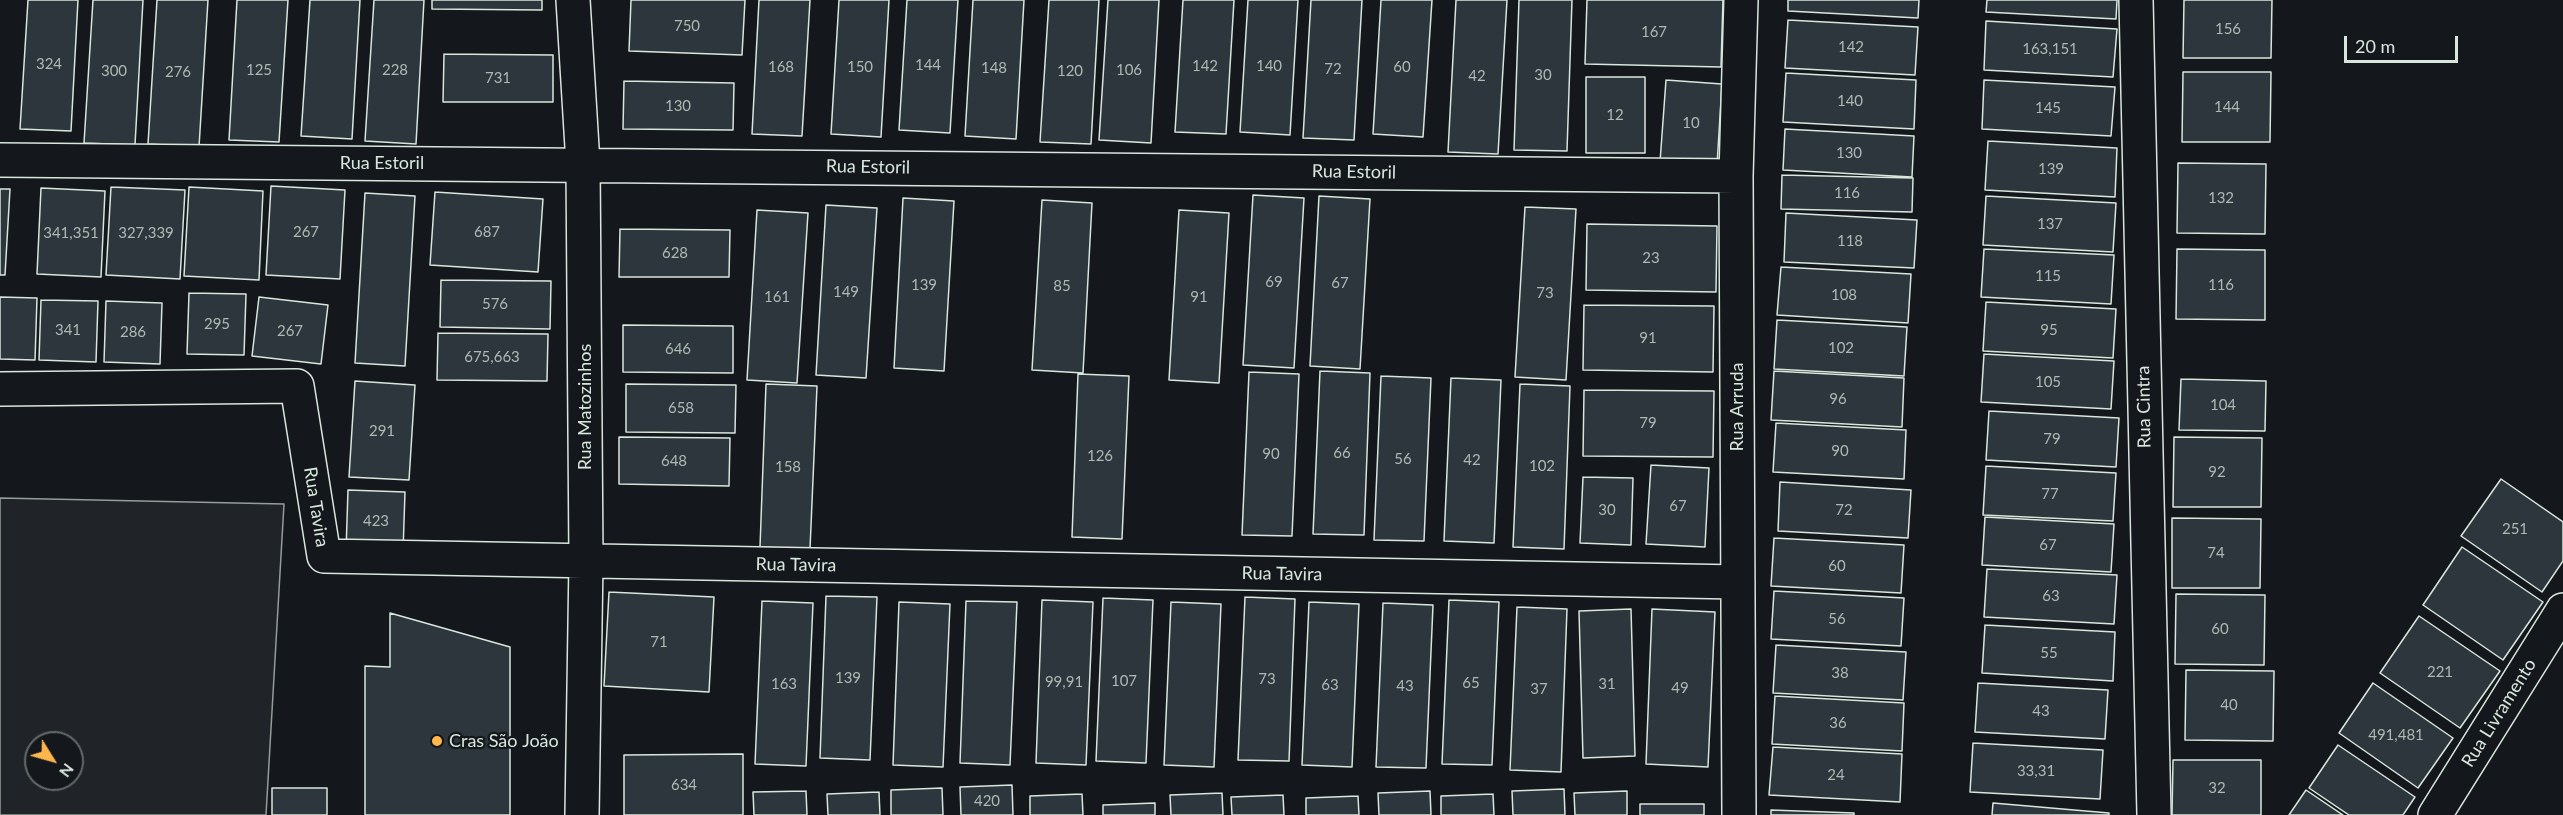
<!DOCTYPE html>
<meta charset="utf-8">
<style>
body{margin:0}
#map{position:relative;width:2563px;height:815px;overflow:hidden;background:#14181c;font-family:Lato,sans-serif}
canvas{display:block}
.north{position:absolute;left:24px;top:731px;width:60px;height:60px;box-sizing:border-box;background:#14181c;border:2px solid #626a69;border-radius:50%;rotate:127deg;font-size:16px;font-weight:700;line-height:24px;text-align:center;color:#d8e6dc}
.north::after{content:'';display:block;margin:auto;width:21px;height:27px;background:#ffb74d;clip-path:polygon(50% 0,100% 100%,50% 72%,0 100%)}
.scale{position:absolute;left:2344px;top:36px;width:114px;height:27px;box-sizing:border-box;border:3px solid #d8e6dc;border-top:0;padding-left:8px;font-size:18px;line-height:21px;white-space:nowrap;color:#d8e6dc;-webkit-text-stroke:4px #14181c;paint-order:stroke}
</style>
<div id="map">
<canvas width="2563" height="815"></canvas>
<div class="north">N</div>
<div class="scale">20 m</div>
</div>
<script>
const g = document.querySelector('canvas').getContext('2d');
g.lineJoin = 'round';
function fillPath(path, color) { g.fillStyle = color; g.fill(path, 'evenodd'); }
const toPath = rows => new Path2D(rows.map(r => 'M' + r).join(''));
function strokePath(path, color, width, dash) { g.strokeStyle = color; g.lineWidth = width; g.lineCap = dash ? 'butt' : 'round'; g.setLineDash(dash || []); g.stroke(path); }
function write(font, color, halo, rows, align = 'center') {
  g.font = font + ' Lato,sans-serif'; g.lineWidth = 4.5; g.setLineDash([]); g.textBaseline = 'middle'; g.strokeStyle = halo; g.fillStyle = color; for (const [text, x, y, turn = 0] of rows) {
    g.save(); g.translate(x, y); g.rotate((+turn || 0) * Math.PI / 180); g.textAlign = isNaN(turn) ? turn : align; if (halo) g.strokeText(text, 0, 0); g.fillText(text, 0, 0); g.restore();
  }
}
const green = toPath([
 [0,498,284,504,266,815,0,815,0,498],
 [36,743,72,743,72,779,36,779,36,743]
]);
fillPath(green, '#202428');
strokePath(green, '#939e99', 1.5);
const building = toPath([
 [28,0,78,0,71,131,20,129,28,0],
 [93,0,143,0,135,145,84,143,93,0],
 [157,0,208,0,199,147,148,144,157,0],
 [237,0,288,0,279,142,229,140,237,0],
 [310,0,360,0,352,139,301,136,310,0],
 [374,0,424,0,416,144,365,141,374,0],
 [432,0,542,0,542,10,432,9,432,0],
 [631,0,745,0,742,55,629,51,631,0],
 [759,0,810,0,802,136,752,134,759,0],
 [839,0,889,0,881,137,831,134,839,0],
 [907,0,958,0,950,133,899,130,907,0],
 [973,0,1024,0,1016,139,965,136,973,0],
 [1049,0,1099,0,1091,144,1040,142,1049,0],
 [1108,0,1159,0,1151,143,1099,140,1108,0],
 [1183,0,1234,0,1226,134,1175,132,1183,0],
 [1248,0,1298,0,1290,135,1240,132,1248,0],
 [1311,0,1362,0,1354,140,1303,138,1311,0],
 [1381,0,1432,0,1423,137,1373,134,1381,0],
 [1456,0,1507,0,1498,154,1448,152,1456,0],
 [1519,0,1572,0,1567,151,1514,150,1519,0],
 [1587,0,1723,0,1721,67,1585,64,1587,0],
 [1788,0,1919,0,1918,18,1788,11,1788,0],
 [1987,0,2117,0,2116,19,1986,12,1987,0],
 [2184,0,2272,0,2271,58,2183,58,2184,0],
 [1788,20,1918,27,1915,75,1785,68,1788,20],
 [1986,21,2117,29,2113,77,1984,70,1986,21],
 [444,54,553,55,553,102,443,102,444,54],
 [2183,72,2271,72,2270,142,2182,142,2183,72],
 [1786,73,1916,80,1914,129,1783,122,1786,73],
 [1586,77,1645,77,1645,153,1586,153,1586,77],
 [1666,80,1722,84,1717,165,1660,162,1666,80],
 [1984,80,2115,87,2111,136,1982,129,1984,80],
 [624,81,734,83,733,130,623,129,624,81],
 [1785,129,1914,136,1912,177,1783,170,1785,129],
 [1988,141,2117,148,2115,197,1985,190,1988,141],
 [2178,163,2266,164,2265,234,2177,233,2178,163],
 [1782,175,1913,178,1912,212,1781,209,1782,175],
 [271,186,345,190,340,279,266,275,271,186],
 [111,187,185,190,180,279,106,275,111,187],
 [189,187,263,191,259,280,184,276,189,187],
 [41,188,105,191,101,277,37,274,41,188],
 [0,189,10,189,5,275,0,275,0,189],
 [435,192,543,199,538,272,430,265,435,192],
 [365,193,415,196,405,366,355,363,365,193],
 [1253,195,1304,198,1294,368,1243,365,1253,195],
 [1319,196,1370,199,1360,369,1310,366,1319,196],
 [1986,196,2116,203,2113,252,1983,245,1986,196],
 [903,198,954,201,944,371,894,368,903,198],
 [1042,200,1092,203,1083,373,1032,370,1042,200],
 [826,205,877,208,866,378,816,375,826,205],
 [1525,207,1576,209,1566,380,1515,377,1525,207],
 [757,210,808,213,797,383,747,380,757,210],
 [1179,210,1229,213,1219,383,1169,380,1179,210],
 [1786,213,1917,220,1914,268,1784,262,1786,213],
 [1587,224,1717,226,1716,292,1586,290,1587,224],
 [620,229,730,230,729,277,619,277,620,229],
 [1984,249,2114,255,2111,304,1981,297,1984,249],
 [2177,249,2265,250,2265,320,2176,319,2177,249],
 [1781,267,1911,274,1908,323,1777,315,1781,267],
 [441,280,551,281,550,329,440,327,441,280],
 [189,293,246,294,244,355,187,354,189,293],
 [0,297,37,298,35,360,0,359,0,297],
 [259,297,328,305,321,364,252,356,259,297],
 [41,300,98,301,96,362,39,360,41,300],
 [106,301,162,303,160,364,104,362,106,301],
 [1986,302,2116,309,2113,358,1983,351,1986,302],
 [1584,305,1714,306,1713,372,1583,370,1584,305],
 [1777,320,1907,327,1904,376,1774,369,1777,320],
 [623,325,733,326,733,373,623,372,623,325],
 [438,333,548,334,547,381,437,380,438,333],
 [1984,354,2114,361,2111,409,1981,402,1984,354],
 [1320,371,1370,373,1364,535,1313,534,1320,371],
 [1774,371,1904,378,1902,427,1771,420,1774,371],
 [1249,372,1299,374,1292,536,1242,535,1249,372],
 [1078,374,1129,376,1122,539,1072,537,1078,374],
 [1381,376,1431,378,1424,541,1374,540,1381,376],
 [1451,378,1501,380,1494,543,1444,541,1451,378],
 [2181,379,2266,381,2265,431,2179,430,2181,379],
 [355,381,415,385,409,480,349,477,355,381],
 [626,384,736,385,735,433,626,432,626,384],
 [766,384,817,386,810,549,760,547,766,384],
 [1520,384,1570,386,1564,549,1513,547,1520,384],
 [1584,390,1714,391,1713,457,1583,456,1584,390],
 [1989,411,2119,418,2116,467,1986,460,1989,411],
 [1776,423,1906,430,1904,479,1773,472,1776,423],
 [619,437,730,438,729,486,619,484,619,437],
 [2174,437,2262,438,2261,507,2173,507,2174,437],
 [1651,465,1709,468,1705,547,1646,544,1651,465],
 [1986,466,2116,473,2113,521,1983,515,1986,466],
 [1583,477,1633,478,1631,545,1580,543,1583,477],
 [2501,479,2563,522,2563,561,2542,592,2461,536,2501,479],
 [1780,482,1911,490,1908,538,1778,531,1780,482],
 [348,490,405,492,403,552,346,551,348,490],
 [1985,517,2114,524,2111,572,1982,565,1985,517],
 [2172,518,2261,519,2260,588,2172,588,2172,518],
 [1774,538,1904,545,1901,593,1771,586,1774,538],
 [2462,547,2543,602,2503,660,2423,605,2462,547],
 [1987,569,2117,575,2114,624,1984,617,1987,569],
 [1774,591,1904,598,1901,646,1771,639,1774,591],
 [609,592,714,597,709,692,604,686,609,592],
 [2176,594,2265,595,2264,665,2175,664,2176,594],
 [826,596,877,597,870,760,820,758,826,596],
 [1245,597,1295,599,1289,761,1238,760,1245,597],
 [1103,598,1153,600,1146,763,1096,761,1103,598],
 [1042,600,1093,602,1086,765,1036,763,1042,600],
 [1449,600,1499,602,1492,765,1442,764,1449,600],
 [762,601,813,603,806,766,755,764,762,601],
 [966,601,1017,602,1010,765,960,763,966,601],
 [899,602,950,604,943,767,893,765,899,602],
 [1171,602,1221,604,1214,767,1164,765,1171,602],
 [1309,602,1359,604,1352,767,1302,765,1309,602],
 [1383,603,1433,605,1426,768,1376,767,1383,603],
 [1517,607,1567,609,1561,772,1510,770,1517,607],
 [1631,609,1635,756,1583,758,1579,611,1631,609],
 [1652,609,1715,612,1708,767,1646,764,1652,609],
 [390,613,510,647,510,815,365,815,365,666,390,667,390,613],
 [2419,616,2500,671,2460,728,2380,673,2419,616],
 [1985,625,2115,632,2113,681,1982,673,1985,625],
 [1776,645,1906,652,1903,700,1773,693,1776,645],
 [2186,670,2274,671,2273,741,2185,740,2186,670],
 [1978,683,2108,690,2105,739,1975,732,1978,683],
 [2373,683,2453,738,2418,788,2339,733,2373,683],
 [1775,696,1904,703,1902,751,1772,744,1775,696],
 [1973,743,2103,750,2100,799,1970,792,1973,743],
 [2338,745,2415,797,2403,815,2349,815,2309,788,2338,745],
 [1773,747,1902,754,1900,802,1769,795,1773,747],
 [743,754,743,815,624,815,624,755,743,754],
 [2173,760,2261,760,2261,815,2172,815,2173,760],
 [1012,785,1013,815,961,815,960,787,1012,785],
 [272,788,327,788,327,815,272,815,272,788],
 [942,788,943,815,891,815,891,790,942,788],
 [1564,789,1565,815,1513,815,1512,791,1564,789],
 [2306,790,2343,815,2289,815,2306,790],
 [806,791,807,815,754,815,753,792,806,791],
 [1430,791,1431,815,1379,815,1378,793,1430,791],
 [1627,791,1627,815,1575,815,1574,793,1627,791],
 [879,792,880,815,828,815,827,794,879,792],
 [1222,793,1223,815,1171,815,1170,795,1222,793],
 [1082,794,1083,815,1030,815,1030,796,1082,794],
 [1493,794,1494,815,1441,815,1441,796,1493,794],
 [1283,795,1284,815,1232,815,1231,797,1283,795],
 [1358,796,1359,815,1306,815,1306,798,1358,796],
 [1155,803,1155,815,1103,815,1103,805,1155,803],
 [1993,803,2109,813,2109,815,1992,815,1993,803],
 [1640,804,1704,804,1704,815,1640,815,1640,804],
 [1771,810,1854,813,1854,815,1771,815,1771,810]
]);
fillPath(building, '#2c363c');
strokePath(building, '#d8e6dc', 1.5);
const minor = toPath([
 [573,0,583,164,586,561,582,815],
 [2136,0,2154,815],
 [0,160,1736,176],
 [0,389,297,386,324,556,1738,582],
 [1739,815,1736,176,1741,0],
 [2435,815,2563,610]
]);
strokePath(minor, '#d8e6dc', 36);
strokePath(minor, '#14181c', 33);
for (const [x, y, r, color] of [
 [437,741,6,"#ffb74d"]
]) { const dot = new Path2D(); dot.arc(x, y, r, 0, 2 * Math.PI); g.fillStyle = color; g.fill(dot); strokePath(dot, '#14181c', 2); }
write('15px', '#adbab4', null, [
 ["750",687,26],
 ["156",2228,29],
 ["167",1654,32],
 ["142",1851,47],
 ["163,151",2050,49],
 ["324",49,64],
 ["144",928,65],
 ["142",1205,66],
 ["140",1269,66],
 ["168",781,67],
 ["150",860,67],
 ["60",1402,67],
 ["148",994,68],
 ["72",1333,69],
 ["125",259,70],
 ["228",395,70],
 ["106",1129,70],
 ["300",114,71],
 ["120",1070,71],
 ["276",178,72],
 ["30",1543,75],
 ["42",1477,76],
 ["731",498,78],
 ["140",1850,101],
 ["130",678,106],
 ["144",2227,107],
 ["145",2048,108],
 ["12",1615,115],
 ["10",1691,123],
 ["130",1849,153],
 ["139",2051,169],
 ["116",1847,193],
 ["132",2221,198],
 ["137",2050,224],
 ["267",306,232],
 ["687",487,232],
 ["341,351",71,233],
 ["327,339",146,233],
 ["118",1850,241],
 ["628",675,253],
 ["23",1651,258],
 ["115",2048,276],
 ["69",1274,282],
 ["67",1340,283],
 ["139",924,285],
 ["116",2221,285],
 ["85",1062,286],
 ["149",846,292],
 ["73",1545,293],
 ["108",1844,295],
 ["161",777,297],
 ["91",1199,297],
 ["576",495,304],
 ["295",217,324],
 ["341",68,330],
 ["95",2049,330],
 ["267",290,331],
 ["286",133,332],
 ["91",1648,338],
 ["102",1841,348],
 ["646",678,349],
 ["675,663",492,357],
 ["105",2048,382],
 ["96",1838,399],
 ["104",2223,405],
 ["658",681,408],
 ["79",1648,423],
 ["291",382,431],
 ["79",2052,439],
 ["90",1840,451],
 ["66",1342,453],
 ["90",1271,454],
 ["126",1100,456],
 ["56",1403,459],
 ["42",1472,460],
 ["648",674,461],
 ["102",1542,466],
 ["158",788,467],
 ["92",2217,472],
 ["77",2050,494],
 ["67",1678,506],
 ["30",1607,510],
 ["72",1844,510],
 ["423",376,521],
 ["251",2515,529],
 ["67",2048,545],
 ["74",2216,553],
 ["60",1837,566],
 ["63",2051,596],
 ["56",1837,619],
 ["60",2220,629],
 ["71",659,642],
 ["55",2049,653],
 ["221",2440,672],
 ["38",1840,673],
 ["139",848,678],
 ["73",1267,679],
 ["107",1124,681],
 ["99,91",1064,682],
 ["65",1471,683],
 ["163",784,684],
 ["31",1607,684],
 ["63",1330,685],
 ["43",1405,686],
 ["49",1680,688],
 ["37",1539,689],
 ["40",2229,705],
 ["43",2041,711],
 ["36",1838,723],
 ["491,481",2396,735],
 ["33,31",2036,771],
 ["24",1836,775],
 ["634",684,785],
 ["32",2217,788],
 ["420",987,801]
]);
write('18px', '#d8e6dc', '#14181c', [
 ["Rua Estoril",382,163],
 ["Rua Estoril",868,167,1],
 ["Rua Estoril",1354,172,1],
 ["Rua Matozinhos",585,407,-90],
 ["Rua Arruda",1737,407,-90],
 ["Rua Cintra",2144,407,-91],
 ["Rua Tavira",316,507,81],
 ["Rua Tavira",796,565,1],
 ["Rua Tavira",1282,574,1],
 ["Rua Livramento",2499,713,-58]
]);
write('18px', '#d8e6dc', '#14181c', [
 ["Cras São João",449,741]
], 'left');
</script>
